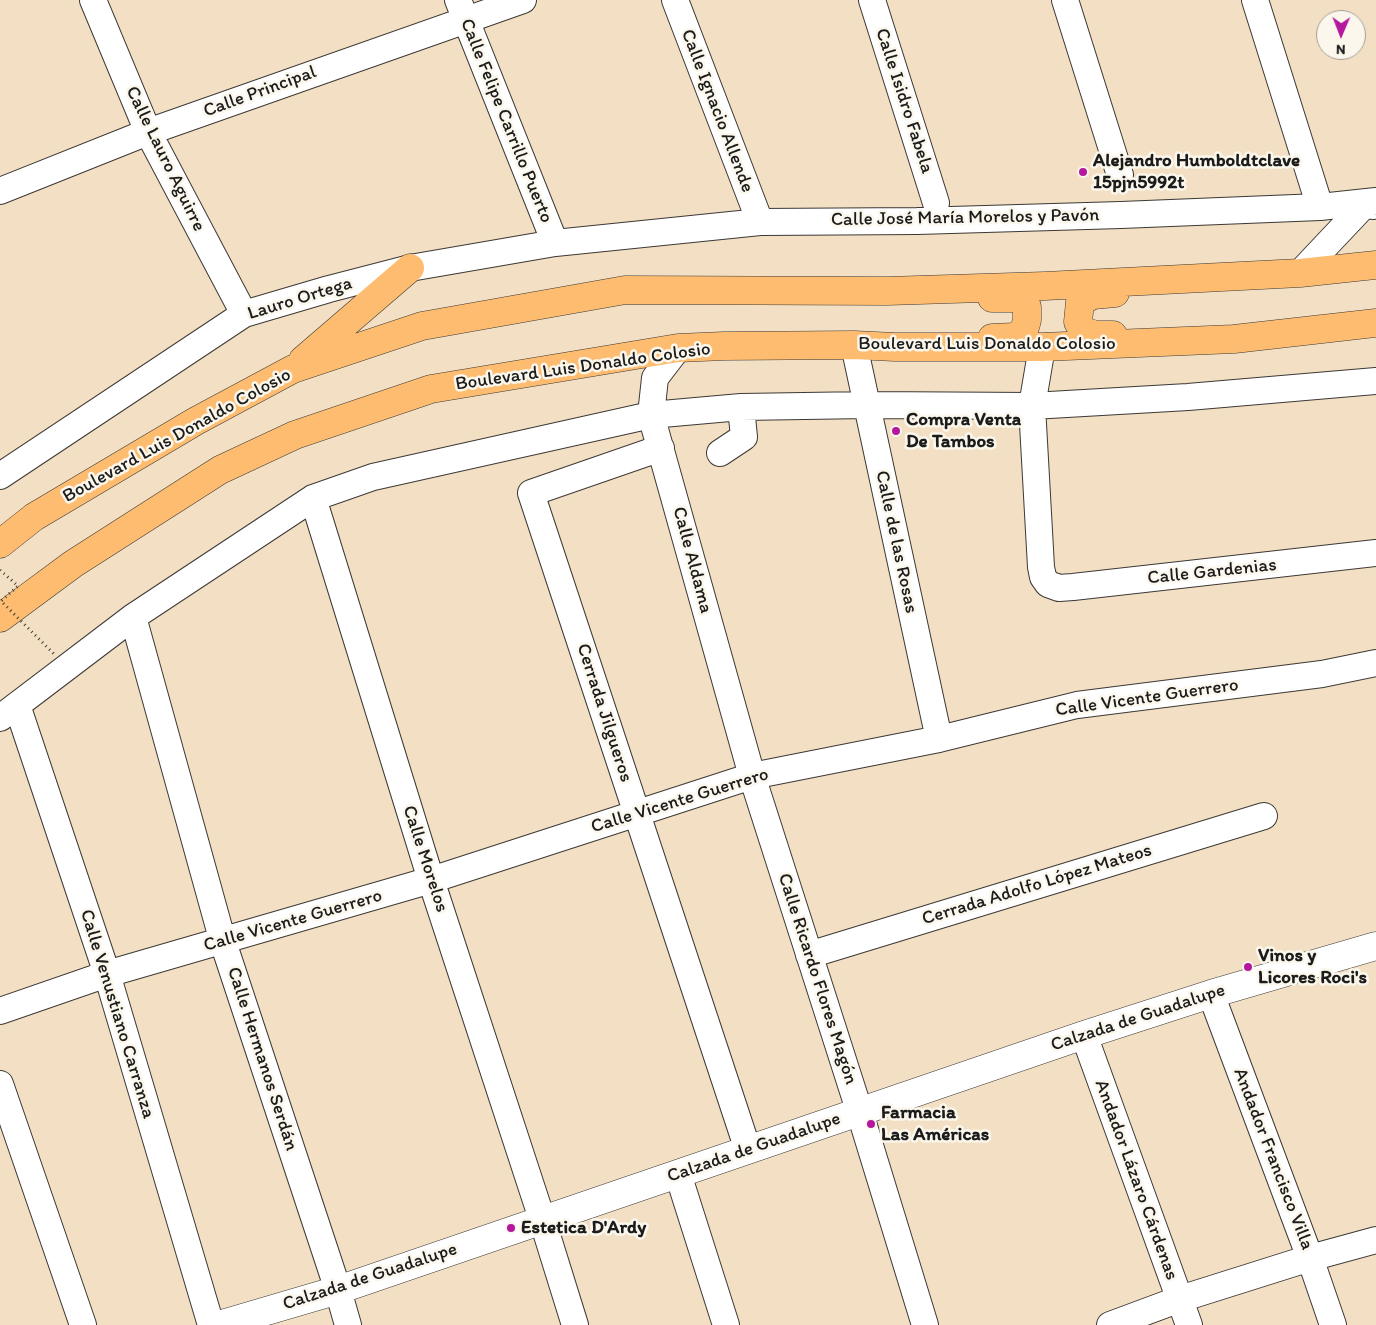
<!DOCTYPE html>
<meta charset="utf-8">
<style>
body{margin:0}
#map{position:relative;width:1376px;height:1325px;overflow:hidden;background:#f3dfc3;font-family:Itim,sans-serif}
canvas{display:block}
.north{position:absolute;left:1316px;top:10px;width:50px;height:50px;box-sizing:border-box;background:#fbf7ec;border:1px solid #a29f99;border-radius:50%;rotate:181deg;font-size:14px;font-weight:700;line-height:20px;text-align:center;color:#1c1c1c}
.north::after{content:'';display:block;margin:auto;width:18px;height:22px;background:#b5179e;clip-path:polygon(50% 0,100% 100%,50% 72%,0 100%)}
</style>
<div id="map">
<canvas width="1376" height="1325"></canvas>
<div class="north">N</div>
</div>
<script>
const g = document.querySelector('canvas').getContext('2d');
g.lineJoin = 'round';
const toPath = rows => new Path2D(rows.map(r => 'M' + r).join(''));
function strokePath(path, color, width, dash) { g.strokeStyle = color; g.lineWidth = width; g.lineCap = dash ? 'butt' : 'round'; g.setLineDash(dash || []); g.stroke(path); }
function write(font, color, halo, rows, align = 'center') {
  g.font = font + ' Itim,sans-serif'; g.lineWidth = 5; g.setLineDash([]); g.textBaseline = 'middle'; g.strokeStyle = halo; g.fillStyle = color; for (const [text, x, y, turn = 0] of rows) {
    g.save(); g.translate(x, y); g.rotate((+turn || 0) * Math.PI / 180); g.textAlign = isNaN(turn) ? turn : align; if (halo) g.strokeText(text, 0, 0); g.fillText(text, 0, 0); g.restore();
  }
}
const minor = toPath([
 [93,0,148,132,244,314],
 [458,0,555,243],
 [675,0,760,222],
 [872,0,936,203],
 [1065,0,1120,175],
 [1255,0,1320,207],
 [0,191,148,132,523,0],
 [1300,273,1367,202,1373,206],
 [854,345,939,739],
 [1042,347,1032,406,1041,567,1043,577,1048,584,1059,588,1073,587,1376,553],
 [678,348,655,378,651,415,752,776,860,1113,925,1325],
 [661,448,531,493,748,1150],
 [720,453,744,437,741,407],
 [0,476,244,314,329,289,410,268,555,243,760,222,917,221,1121,215,1320,207,1376,201],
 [313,498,431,880,542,1219,575,1325],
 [133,617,223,942,338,1290,348,1325],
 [17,705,107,974,211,1325],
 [0,718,133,617,313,498,373,477,651,415,741,407,867,405,1032,406,1188,397,1376,381],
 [809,955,1264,816],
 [1211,994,1310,1258,1333,1325],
 [0,1011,107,974,431,880,752,776,939,739,1077,705,1322,674,1376,663],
 [1084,1035,1189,1325],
 [0,1084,83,1325],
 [678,1174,726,1325],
 [1110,1325,1180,1299,1310,1258,1376,1240]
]);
const tertiary = toPath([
 [219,1325,338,1290,1084,1035,1211,994,1376,946]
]);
const trunk = toPath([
 [992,298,1019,298,1027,307,1027,320,1024,331,1015,337,992,338],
 [1113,335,1096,335,1083,331,1078,322,1080,302,1093,295,1115,293],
 [303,360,410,268],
 [0,544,34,517,196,421,293,369,422,326,625,290,887,291,1045,286,1300,273,1376,265],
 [0,618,73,564,220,470,295,435,431,389,678,348,724,346,854,345,895,347,1042,347,1234,339,1376,323]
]);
strokePath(minor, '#3c3935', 28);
strokePath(tertiary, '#3c3935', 29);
strokePath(trunk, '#3c3935', 29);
strokePath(minor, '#fff', 26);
strokePath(tertiary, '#fff', 28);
strokePath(trunk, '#fdbc70', 28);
strokePath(toPath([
 [0,570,18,586,1,601,54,654]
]), '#3c3935', 3, [1, 4]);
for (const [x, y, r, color] of [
 [1083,172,5,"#b5179e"],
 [896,431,5,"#b5179e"],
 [1248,967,5,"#b5179e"],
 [871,1124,5,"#b5179e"],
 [511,1228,5,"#b5179e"]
]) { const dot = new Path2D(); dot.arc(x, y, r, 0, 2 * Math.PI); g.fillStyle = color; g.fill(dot); strokePath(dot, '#fbf7ec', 2); }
write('19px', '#1c1c1c', '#fbf7ec', [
 ["Calle Principal",260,92,-20],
 ["Calle Isidro Fabela",904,101,72],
 ["Calle Ignacio Allende",717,111,69],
 ["Calle Felipe Carrillo Puerto",506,121,68],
 ["Calle Lauro Aguirre",165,159,64],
 ["Calle José María Morelos y Pavón",965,218,-1],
 ["Lauro Ortega",300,299,-17],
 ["Boulevard Luis Donaldo Colosio",987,344],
 ["Boulevard Luis Donaldo Colosio",583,367,-8],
 ["Boulevard Luis Donaldo Colosio",177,436,-29],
 ["Calle de las Rosas",896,542,78],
 ["Calle Aldama",692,560,75],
 ["Calle Gardenias",1212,572,-6],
 ["Calle Vicente Guerrero",1147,698,-8],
 ["Cerrada Jilgueros",604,713,72],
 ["Calle Vicente Guerrero",680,801,-17],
 ["Calle Morelos",425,859,72],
 ["Cerrada Adolfo López Mateos",1037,885,-17],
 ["Calle Vicente Guerrero",293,921,-16],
 ["Calle Ricardo Flores Magón",817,979,72],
 ["Calle Venustiano Carranza",117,1014,73],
 ["Calzada de Guadalupe",1138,1018,-18],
 ["Calle Hermanos Serdán",262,1059,72],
 ["Calzada de Guadalupe",754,1148,-19],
 ["Andador Francisco Villa",1273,1159,69],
 ["Andador Lázaro Cárdenas",1136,1180,70],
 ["Calzada de Guadalupe",370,1277,-18]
]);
write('bold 19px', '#1c1c1c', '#fbf7ec', [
 ["Alejandro Humboldtclave",1093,161],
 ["15pjn5992t",1093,183],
 ["Compra Venta",906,420],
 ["De Tambos",906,442],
 ["Vinos y",1258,956],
 ["Licores Roci's",1258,978],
 ["Farmacia",881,1113],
 ["Las Américas",881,1135],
 ["Estetica D'Ardy",521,1228]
], 'left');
</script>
